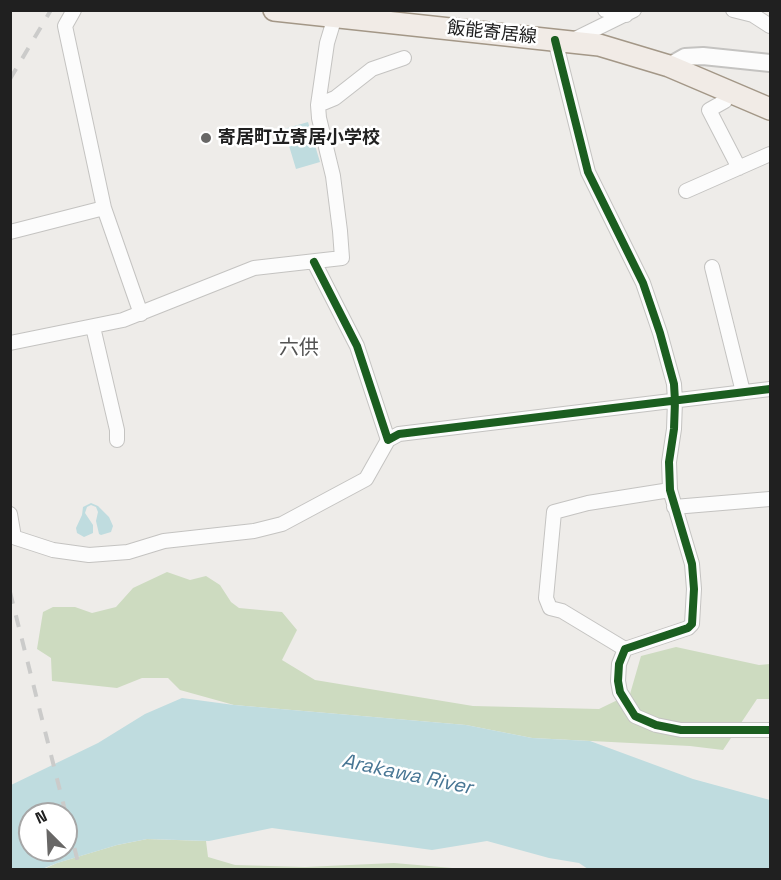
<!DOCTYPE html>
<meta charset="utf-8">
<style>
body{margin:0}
#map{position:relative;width:781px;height:880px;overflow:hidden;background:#eeece9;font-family:"Space Grotesk",sans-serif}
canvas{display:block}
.frame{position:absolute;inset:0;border:12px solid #202020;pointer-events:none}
.north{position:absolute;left:18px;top:802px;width:60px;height:60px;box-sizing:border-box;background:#fff;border:2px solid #a6a6a6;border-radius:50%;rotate:336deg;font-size:16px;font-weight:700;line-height:24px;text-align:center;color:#202020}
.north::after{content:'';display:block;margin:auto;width:21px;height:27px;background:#686766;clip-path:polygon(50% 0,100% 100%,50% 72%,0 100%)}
</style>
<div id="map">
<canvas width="781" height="880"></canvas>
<div class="frame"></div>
<div class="north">N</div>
</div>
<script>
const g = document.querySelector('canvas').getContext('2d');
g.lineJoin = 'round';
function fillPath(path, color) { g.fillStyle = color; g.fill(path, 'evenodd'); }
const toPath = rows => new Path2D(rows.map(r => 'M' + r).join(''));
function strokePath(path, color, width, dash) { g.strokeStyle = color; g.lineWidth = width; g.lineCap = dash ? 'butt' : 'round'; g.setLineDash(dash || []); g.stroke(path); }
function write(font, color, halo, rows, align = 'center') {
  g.font = font + ' "Space Grotesk","Noto Sans JP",sans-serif'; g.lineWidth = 5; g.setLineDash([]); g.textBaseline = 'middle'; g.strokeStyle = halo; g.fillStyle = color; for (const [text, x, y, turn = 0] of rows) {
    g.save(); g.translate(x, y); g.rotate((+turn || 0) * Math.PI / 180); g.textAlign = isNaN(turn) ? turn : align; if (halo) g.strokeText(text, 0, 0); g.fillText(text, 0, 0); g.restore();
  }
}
fillPath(toPath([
 [167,572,190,580,206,576,220,585,231,602,239,608,282,612,297,630,282,660,315,680,473,706,599,709,630,694,641,656,676,647,759,665,770,664,770,699,757,699,723,750,690,746,532,738,466,725,234,705,180,690,168,678,142,678,117,688,52,681,51,658,37,649,43,612,53,607,75,607,92,613,116,607,133,588],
 [147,839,206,841,208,857,235,865,305,867,394,863,464,869,42,870,57,863,117,845]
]), '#cddbc0');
fillPath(toPath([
 [308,122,320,162,296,169,284,129],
 [91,503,98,506,109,517,113,526,111,532,101,535,99,534,96,521,98,512,96,507,91,505,87,507,85,513,93,525,93,533,84,537,77,533,76,528,82,515,83,507],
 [182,698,234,705,466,725,532,738,590,741,693,779,770,800,770,869,588,869,579,863,549,858,487,841,432,850,272,828,209,841,147,839,117,845,57,863,42,869,11,869,11,785,98,743,145,714],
 [30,814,66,814,66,850,30,850]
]), '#bfdcdf');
const minor = toPath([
 [74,10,65,26,104,208,141,314],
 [605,10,626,15],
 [733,10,753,15,770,26],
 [555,40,588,172,643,283,660,333,674,384,675,401,674,429,669,462,670,490,692,564,694,589,692,624,688,628,625,649,619,664,618,681,620,692,635,716,656,725,681,730,770,730],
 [571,41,634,10],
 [729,91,725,101,709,110,739,168],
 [318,105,335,98,372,69,404,58],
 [686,191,770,154],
 [10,232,104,208],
 [314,262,357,346,388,440],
 [712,267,743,392],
 [93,327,117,430,117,440],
 [10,343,123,320,254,268,342,258,340,231,333,176,319,118,318,105,327,43,337,10],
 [674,507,770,499],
 [10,514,14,537],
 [10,536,53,550,89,555,128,552,164,541,254,531,282,524,366,479,388,440,399,434,770,389],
 [625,649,562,611,550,608,546,598,554,512,588,503,670,490]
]);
const tertiary = toPath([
 [669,66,685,57,703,56,770,63]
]);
const primary = toPath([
 [274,10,599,45,669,66,770,109]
]);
strokePath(minor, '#c4c3c1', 16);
strokePath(tertiary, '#c4c3c1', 20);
strokePath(primary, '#a39787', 24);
strokePath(minor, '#fcfcfc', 14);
strokePath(tertiary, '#fcfcfc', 16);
strokePath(primary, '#f1ebe6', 21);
strokePath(toPath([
 [10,79,51,10],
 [10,592,80,870]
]), '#cbcbca', 4, [12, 12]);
strokePath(toPath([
 [555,40,588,172,643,283,660,333,674,384,675,401,674,429,669,462,670,490,692,564,694,589,692,624,688,628,625,649,619,664,618,681,620,692,635,716,656,725,681,730,770,730],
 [314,262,357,346,388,440,399,434,770,389]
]), '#1b5e20', 8);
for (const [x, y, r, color] of [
 [206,138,6,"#686766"]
]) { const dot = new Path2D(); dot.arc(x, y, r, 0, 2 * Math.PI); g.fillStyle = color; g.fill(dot); strokePath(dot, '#fff', 2); }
write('18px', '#202020', '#fff', [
 ["飯能寄居線",492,33,6]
]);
write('bold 18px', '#202020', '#fff', [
 ["寄居町立寄居小学校",218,138]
], 'left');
write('20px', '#535353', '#fff', [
 ["六供",299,349]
]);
write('italic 20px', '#487694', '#fff', [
 ["Arakawa River",407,775,12]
]);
</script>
